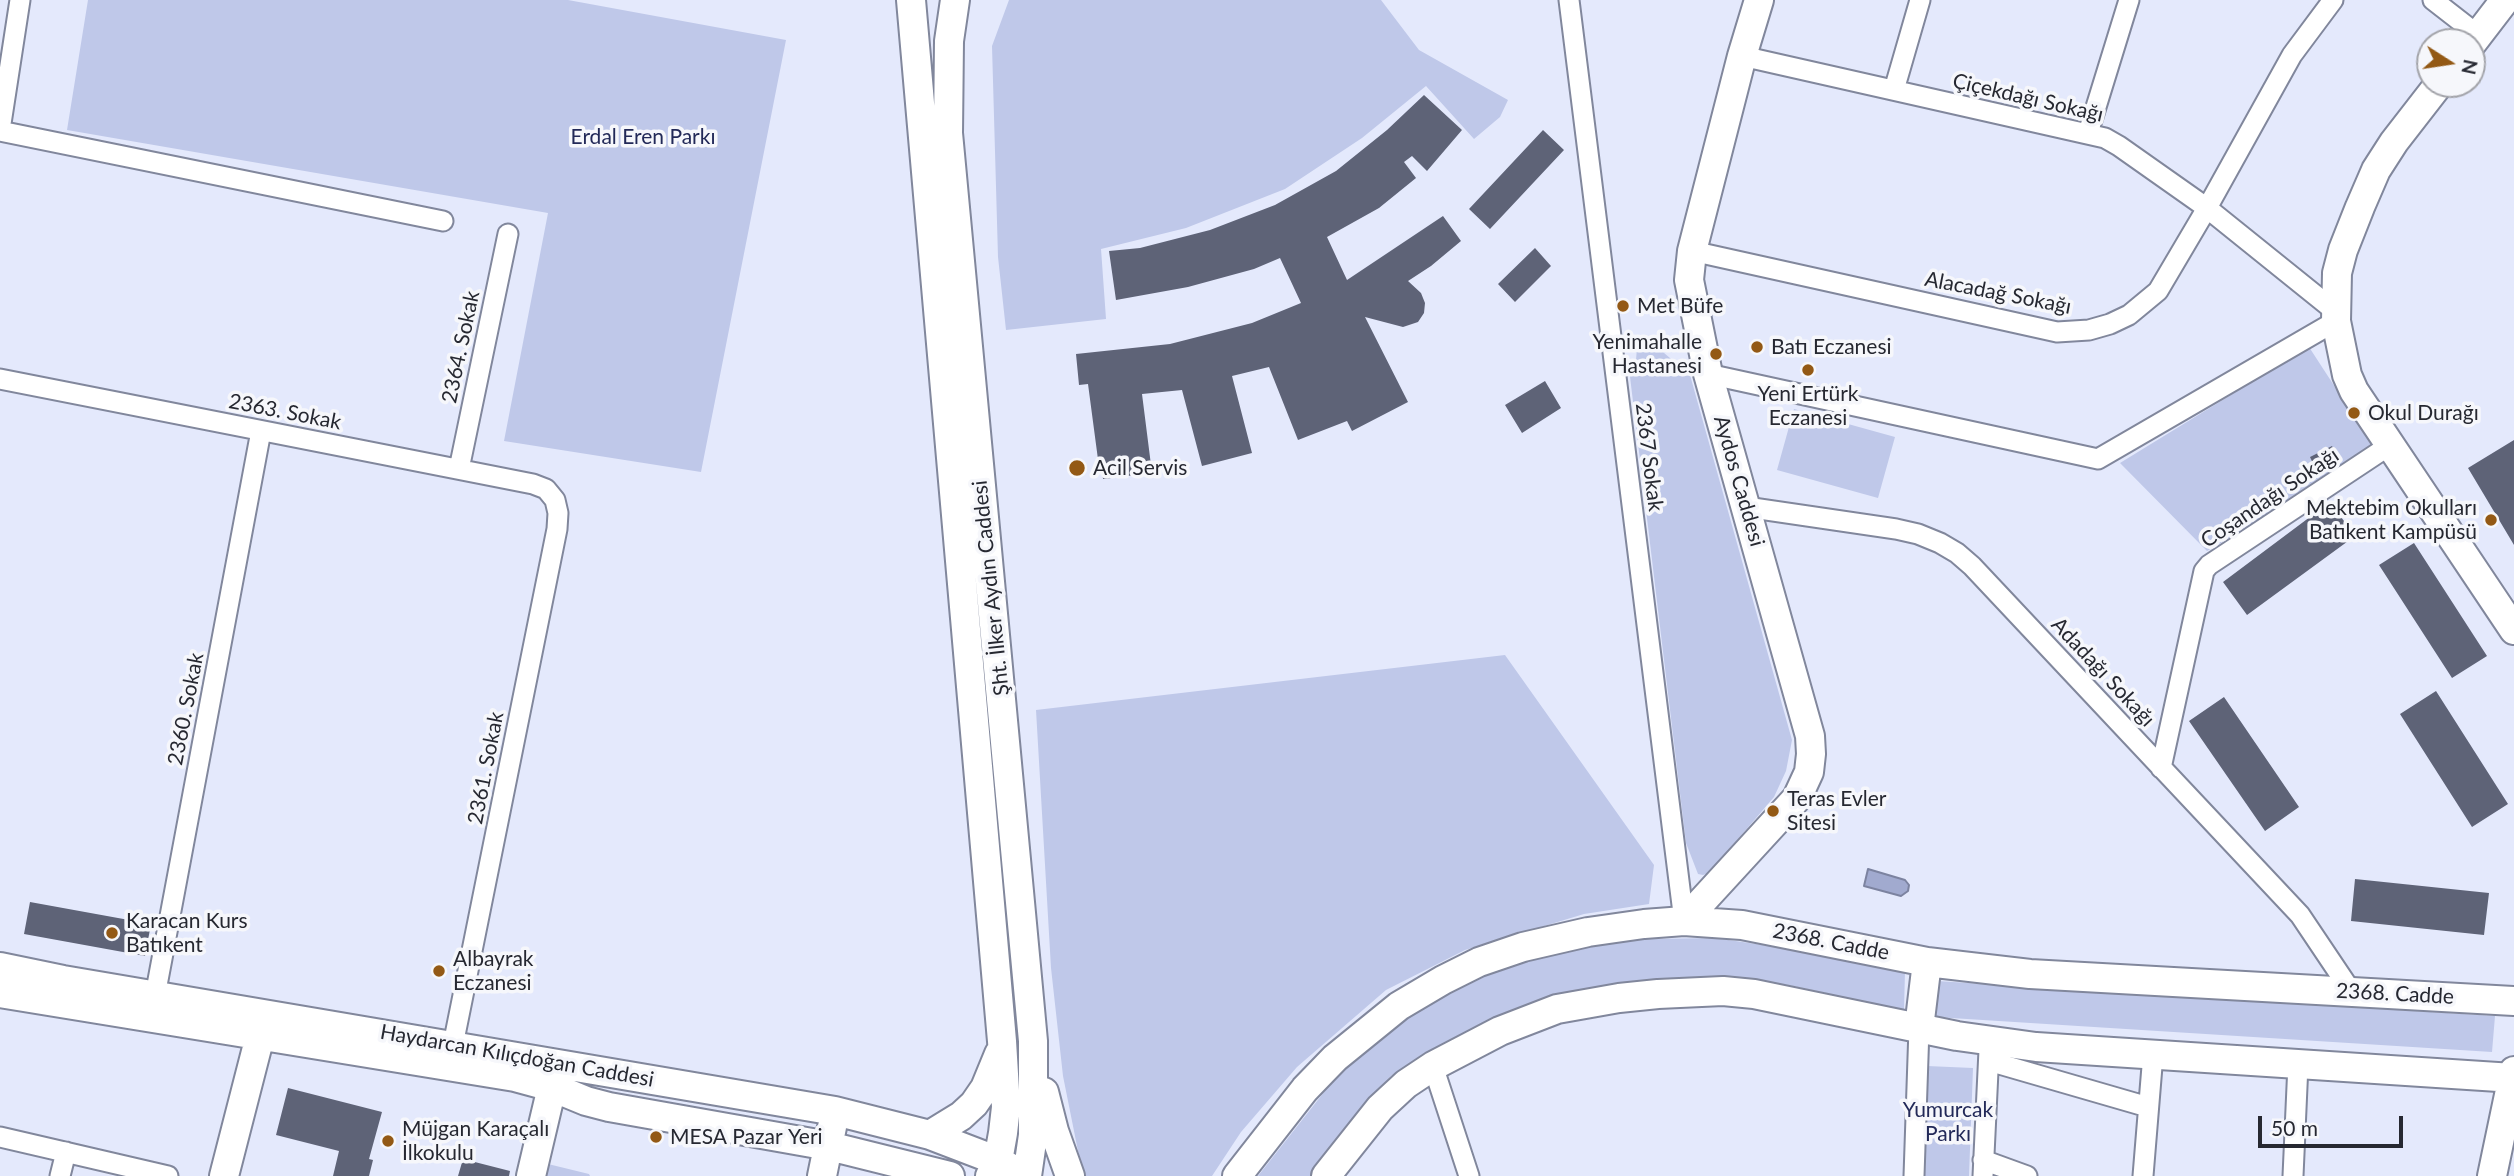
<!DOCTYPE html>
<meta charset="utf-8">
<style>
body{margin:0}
#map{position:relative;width:2514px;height:1176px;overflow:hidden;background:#e4e9fc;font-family:Lato,sans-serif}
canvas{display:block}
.north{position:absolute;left:2416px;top:28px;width:70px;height:70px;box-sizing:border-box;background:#f6f7fb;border:2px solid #a3a4aa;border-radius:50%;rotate:102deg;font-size:19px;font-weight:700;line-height:28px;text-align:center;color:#262831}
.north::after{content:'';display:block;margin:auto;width:24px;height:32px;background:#935915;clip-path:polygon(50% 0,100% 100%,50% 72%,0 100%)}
.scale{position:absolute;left:2258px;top:1116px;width:145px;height:32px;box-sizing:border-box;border:4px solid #262831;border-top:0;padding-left:9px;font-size:21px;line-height:24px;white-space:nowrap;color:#262831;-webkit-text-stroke:5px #f6f7fb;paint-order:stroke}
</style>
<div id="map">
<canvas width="2514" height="1176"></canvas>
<div class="north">N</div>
<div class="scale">50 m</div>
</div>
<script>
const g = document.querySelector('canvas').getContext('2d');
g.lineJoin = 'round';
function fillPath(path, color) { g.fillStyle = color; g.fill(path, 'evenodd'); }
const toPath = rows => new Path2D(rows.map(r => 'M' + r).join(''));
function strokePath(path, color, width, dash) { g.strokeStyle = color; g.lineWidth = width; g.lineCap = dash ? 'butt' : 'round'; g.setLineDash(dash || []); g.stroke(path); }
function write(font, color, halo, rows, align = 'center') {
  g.font = font + ' Lato,sans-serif'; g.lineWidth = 7; g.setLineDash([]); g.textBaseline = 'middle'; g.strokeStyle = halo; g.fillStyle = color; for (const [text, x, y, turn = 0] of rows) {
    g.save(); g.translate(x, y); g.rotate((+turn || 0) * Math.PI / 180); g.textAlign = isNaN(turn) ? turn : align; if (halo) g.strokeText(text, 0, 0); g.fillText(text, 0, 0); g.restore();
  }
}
fillPath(toPath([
 [88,0,568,0,786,40,701,472,504,441,548,213,67,130],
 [1009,0,1381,0,1419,50,1508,100,1500,117,1474,139,1426,86,1362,138,1285,189,1186,228,1101,249,1106,319,1006,330,998,257,992,46],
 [1657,347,1690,375,1792,740,1786,771,1774,797,1709,873,1703,875,1698,874,1686,843,1628,360,1636,360,1637,348],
 [2309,347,2374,447,2349,467,2207,551,2120,463],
 [1794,409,1895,437,1878,498,1777,470],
 [1505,655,1654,865,1649,904,1584,914,1465,950,1386,990,1297,1067,1241,1132,1212,1176,1083,1176,1063,1076,1051,968,1036,710],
 [1715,938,1790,949,1905,971,1904,1010,1788,985,1739,981,1600,988,1529,1005,1461,1034,1391,1076,1311,1176,1258,1176,1358,1049,1419,1008,1465,983,1523,961,1580,948,1646,939],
 [1937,981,2495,1016,2492,1052,1935,1017],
 [1927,1066,1973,1068,1969,1176,1922,1176],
 [548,1164,589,1174,590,1176,546,1176]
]), '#bfc8e9');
const water = toPath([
 [1868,869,1905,880,1909,885,1908,891,1901,896,1864,886,1868,869]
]);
fillPath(water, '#a1aacf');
strokePath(water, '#7c83a0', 2);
fillPath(toPath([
 [1424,95,1462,130,1427,171,1412,156,1404,162,1416,178,1379,208,1327,237,1347,280,1443,216,1461,241,1431,266,1408,281,1421,293,1425,303,1424,313,1418,322,1403,327,1365,317,1408,402,1352,431,1347,421,1298,440,1269,367,1232,376,1252,453,1202,466,1182,390,1142,394,1152,473,1103,479,1102,466,1099,467,1088,384,1079,385,1076,354,1170,344,1252,323,1301,303,1280,258,1254,269,1188,287,1116,300,1109,251,1140,248,1210,230,1275,205,1336,171,1387,130],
 [1543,130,1564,150,1490,229,1469,209],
 [1535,248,1551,266,1515,302,1498,284],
 [1545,381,1561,408,1522,433,1505,405],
 [2514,440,2514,545,2468,468],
 [2332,446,2340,463,2319,476,2310,457],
 [2330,502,2355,536,2247,615,2223,582],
 [2414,543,2487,656,2452,678,2379,565],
 [2436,691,2508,804,2472,827,2400,714],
 [2224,697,2299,807,2265,831,2189,721],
 [2355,879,2489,893,2484,935,2351,921],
 [30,902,151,924,145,956,24,934],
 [288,1088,382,1112,369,1159,373,1160,369,1176,333,1176,339,1151,276,1135],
 [463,1159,510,1171,509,1176,458,1176]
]), '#5e6377');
const street = toPath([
 [1569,0,1684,921],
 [2433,0,2478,35],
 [1742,56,2105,138,2119,146,2207,208,2335,311],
 [1894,90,1920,0],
 [0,130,20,0],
 [0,131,443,221],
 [2088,133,2129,0],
 [1692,251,2057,332,2089,330,2110,324,2129,315,2158,291,2207,208,2292,55,2333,0],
 [1708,374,2098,459,2336,321],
 [0,379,533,484,546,489,555,500,558,513,557,529,453,1045],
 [459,469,508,234],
 [1746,507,1896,529,1918,534,1940,543,1957,553,1972,566,2300,915,2351,991],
 [2161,768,2204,571,2209,565,2390,445],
 [155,996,261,431],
 [1989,1061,2148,1107],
 [1433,1066,1469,1176],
 [0,1137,168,1176],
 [1983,1160,2027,1176],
 [60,1176,66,1152],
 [1914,1176,1919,1028],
 [1983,1176,1989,1050],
 [2143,1176,2153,1054],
 [2293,1176,2298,1064]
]);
const secondary = toPath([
 [911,0,1002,1041,1006,1107,1003,1133,998,1161,990,1176],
 [955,0,949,41,948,133,1033,1041,1033,1135,1027,1176],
 [2472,43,2505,0],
 [2439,84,2394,142,2376,170,2360,207,2343,250,2337,273,2336,321,2347,375,2354,391,2514,630],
 [1684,921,1797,798,1809,772,1811,754,1810,736,1708,374,1689,280,1692,251,1742,56,1759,0],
 [0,967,63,980,835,1111,930,1135,998,1161,1014,1170],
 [0,993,515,1077,552,1087,586,1101,609,1107,829,1146,950,1176],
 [1919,1028,1927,962],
 [1044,1092,1054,1131,1070,1176],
 [930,1135,961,1116,974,1104,985,1088,999,1054],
 [224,1176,260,1036],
 [531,1176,552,1087],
 [822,1176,832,1127],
 [1237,1176,1305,1089,1335,1058,1399,1006,1443,980,1479,962,1523,947,1588,932,1644,924,1684,921,1742,925,1927,962,2030,974,2514,1001],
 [1326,1176,1380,1108,1406,1084,1433,1066,1500,1031,1557,1009,1619,998,1658,994,1723,991,1754,994,1957,1036,2036,1047,2514,1078],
 [2492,1176,2514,1071]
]);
strokePath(street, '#81879c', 23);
strokePath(secondary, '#81879c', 32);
strokePath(street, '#fff', 19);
strokePath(secondary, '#fff', 28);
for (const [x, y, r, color] of [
 [1623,306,7,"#935915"],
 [1757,347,7,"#935915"],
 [1716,354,7,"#935915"],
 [1808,370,7,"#935915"],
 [2354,413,7,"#935915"],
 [1077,468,9,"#935915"],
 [2491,520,7,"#935915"],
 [1773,811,7,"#935915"],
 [112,933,7,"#935915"],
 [439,971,7,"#935915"],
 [656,1137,7,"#935915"],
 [388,1141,7,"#935915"]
]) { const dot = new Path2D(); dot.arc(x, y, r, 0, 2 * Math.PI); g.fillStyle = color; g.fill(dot); strokePath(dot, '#f6f7fb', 2.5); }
write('21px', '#262831', '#f6f7fb', [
 ["Çiçekdağı Sokağı",2028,98,13],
 ["Alacadağ Sokağı",1998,293,11],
 ["2364. Sokak",461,347,-78],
 ["2363. Sokak",285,412,11],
 ["2367 Sokak",1649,457,83],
 ["Aydos Caddesi",1739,481,74],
 ["Coşandağı Sokağı",2270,498,-34],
 ["Şht. İlker Aydın Caddesi",991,588,-96],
 ["Adadağı Sokağı",2103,672,47],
 ["2360. Sokak",186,709,-79],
 ["2361. Sokak",486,768,-79],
 ["2368. Cadde",1831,942,11],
 ["2368. Cadde",2395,994,3],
 ["Haydarcan Kılıçdoğan Caddesi",517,1056,10]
]);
write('21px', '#222958', '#f6f7fb', [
 ["Erdal Eren Parkı",643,137],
 ["Yumurcak",1948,1110],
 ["Parkı",1948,1134]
]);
write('21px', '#262831', '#f6f7fb', [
 ["Met Büfe",1637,306],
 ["Yenimahalle",1702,342,"right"],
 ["Hastanesi",1702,366,"right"],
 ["Batı Eczanesi",1771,347],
 ["Yeni Ertürk",1808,394,"center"],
 ["Eczanesi",1808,418,"center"],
 ["Okul Durağı",2368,413],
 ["Acil Servis",1093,468],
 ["Mektebim Okulları",2477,508,"right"],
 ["Batıkent Kampüsü",2477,532,"right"],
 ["Teras Evler",1787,799],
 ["Sitesi",1787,823],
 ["Karacan Kurs",126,921],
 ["Batıkent",126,945],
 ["Albayrak",453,959],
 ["Eczanesi",453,983],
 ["Müjgan Karaçalı",402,1129],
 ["İlkokulu",402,1153],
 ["MESA Pazar Yeri",670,1137]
], 'left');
</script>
